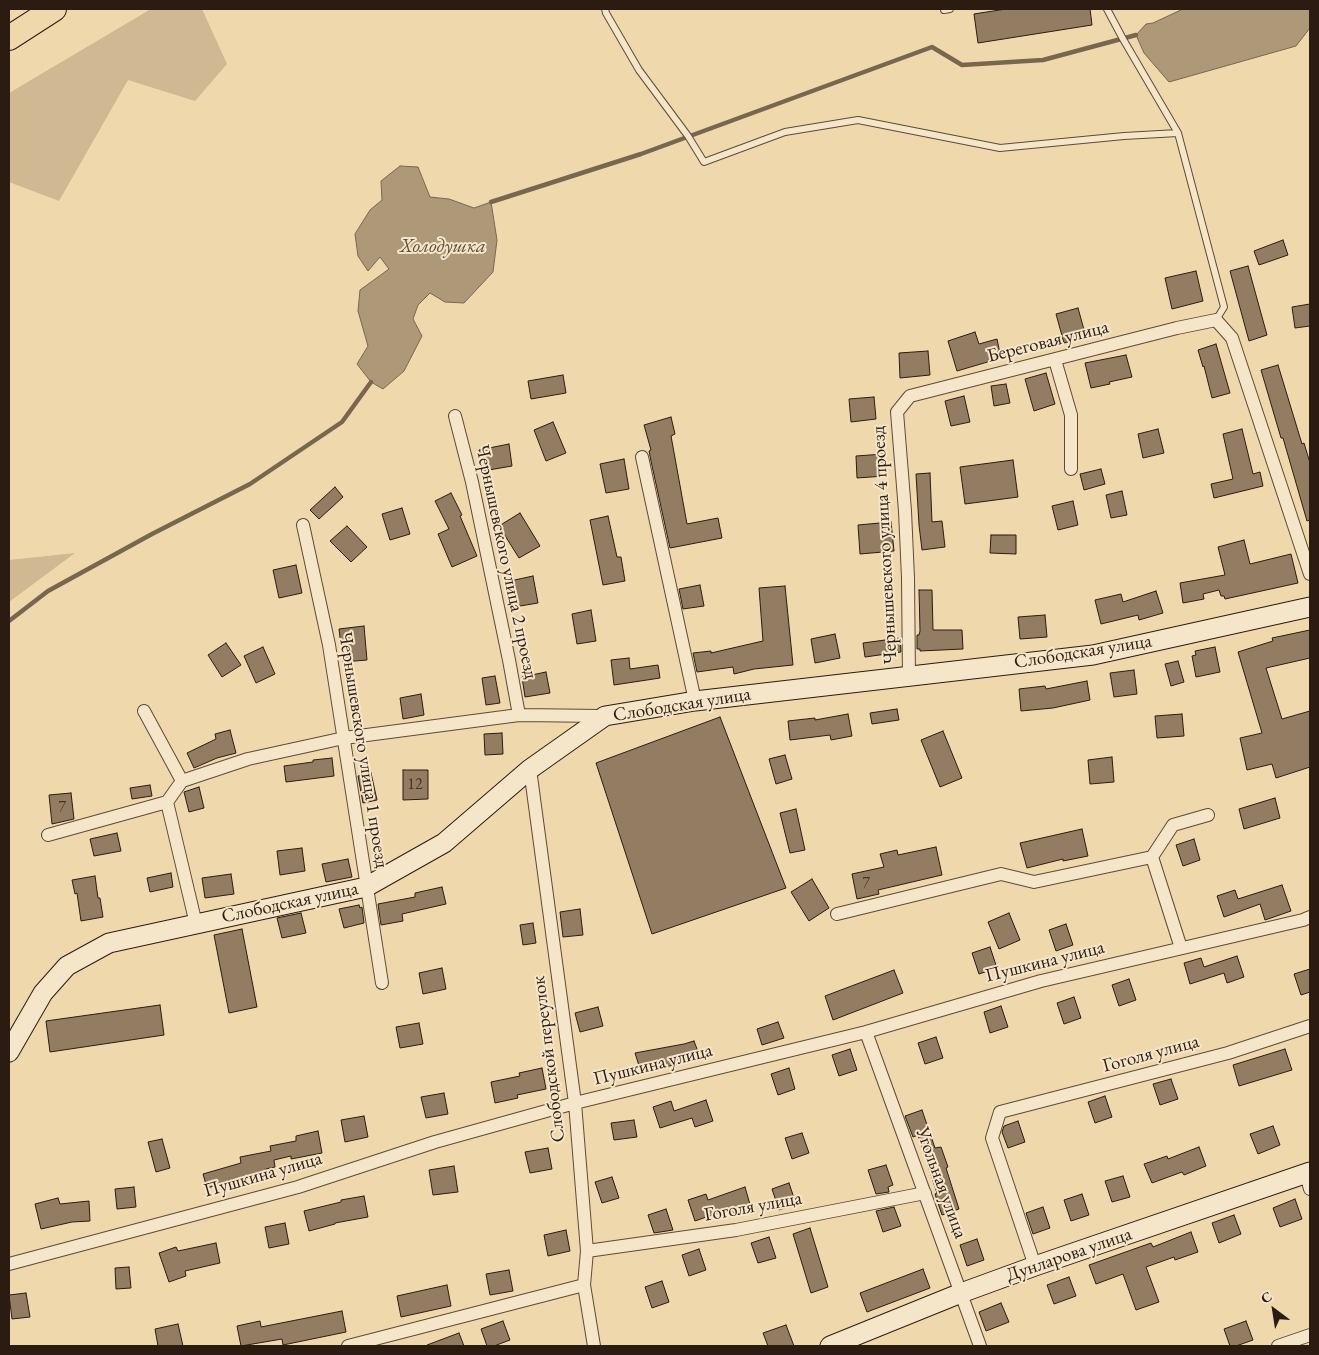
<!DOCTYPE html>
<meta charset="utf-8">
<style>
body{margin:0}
#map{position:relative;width:1319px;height:1355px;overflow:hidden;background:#f0d8ad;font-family:"EB Garamond",serif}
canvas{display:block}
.frame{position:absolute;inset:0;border:10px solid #2c1b11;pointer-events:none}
.north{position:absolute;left:1249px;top:1285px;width:50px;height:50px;-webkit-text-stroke:4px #f5e6ca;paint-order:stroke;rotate:329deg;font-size:14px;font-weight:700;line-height:20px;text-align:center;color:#2c1b11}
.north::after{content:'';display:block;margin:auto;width:18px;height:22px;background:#2c1b11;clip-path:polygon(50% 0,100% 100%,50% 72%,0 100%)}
</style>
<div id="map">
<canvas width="1319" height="1355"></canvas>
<div class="frame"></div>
<div class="north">С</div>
</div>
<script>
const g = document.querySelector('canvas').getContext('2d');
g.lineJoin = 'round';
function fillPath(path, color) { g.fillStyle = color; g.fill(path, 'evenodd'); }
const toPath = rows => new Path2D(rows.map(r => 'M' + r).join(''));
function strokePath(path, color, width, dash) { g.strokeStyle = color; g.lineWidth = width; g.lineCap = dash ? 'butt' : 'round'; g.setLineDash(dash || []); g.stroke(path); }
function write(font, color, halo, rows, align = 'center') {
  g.font = font + ' "EB Garamond",serif'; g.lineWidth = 4; g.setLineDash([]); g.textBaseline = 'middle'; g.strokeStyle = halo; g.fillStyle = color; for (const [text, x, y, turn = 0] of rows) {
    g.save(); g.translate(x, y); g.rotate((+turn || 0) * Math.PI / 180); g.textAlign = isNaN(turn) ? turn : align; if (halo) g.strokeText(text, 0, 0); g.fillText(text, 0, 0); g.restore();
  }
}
fillPath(toPath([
 [151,9,202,9,227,64,195,101,128,80,59,201,9,182,9,93],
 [75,553,9,602,9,560]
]), '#cfb892');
const water = toPath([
 [1183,9,1310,9,1310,28,1296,46,1169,82,1144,53,1136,35,1146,24,1153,23,1183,9],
 [400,166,418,167,430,197,449,199,474,208,491,202,497,240,493,272,464,303,445,302,430,293,418,305,413,319,422,336,404,371,383,389,371,382,357,364,368,346,358,311,360,290,389,269,380,257,368,271,358,256,355,234,370,210,382,200,381,181,400,166]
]);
fillPath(water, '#ad9878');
strokePath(water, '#79664f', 1);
strokePath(toPath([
 [491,202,641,154,932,47,962,65,1043,60,1136,35],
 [9,621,48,591,152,534,250,484,342,422,371,382]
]), '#79664f', 4.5);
const building = toPath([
 [1006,9,1090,9,1092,25,978,43,974,14,1006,9],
 [1283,240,1288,255,1259,265,1254,251,1283,240],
 [1248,266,1267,335,1249,341,1230,271,1248,266],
 [1196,271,1203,301,1172,309,1165,278,1196,271],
 [1310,304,1310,326,1295,328,1292,307,1310,304],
 [1078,308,1086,337,1064,343,1056,314,1078,308],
 [975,332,979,344,997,339,1001,358,957,371,948,341,975,332],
 [1216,344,1230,393,1212,398,1204,366,1203,367,1198,350,1216,344],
 [928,351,930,375,900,378,899,353,928,351],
 [1126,355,1132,377,1109,382,1110,384,1091,388,1085,363,1126,355],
 [1278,365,1302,444,1304,443,1310,463,1310,520,1307,521,1283,438,1281,438,1261,370,1278,365],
 [1046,373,1055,404,1034,411,1025,379,1046,373],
 [563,375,566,393,531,399,528,381,563,375],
 [1006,384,1010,403,994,406,991,386,1006,384],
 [964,396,970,422,951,426,945,401,964,396],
 [874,397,876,419,851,422,849,399,874,397],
 [671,417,675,434,671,436,687,524,718,518,722,538,670,548,651,461,649,451,651,450,644,425,671,417],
 [553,422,566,453,546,461,534,430,553,422],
 [1158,429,1164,453,1143,458,1138,434,1158,429],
 [1242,429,1253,474,1260,472,1263,486,1214,498,1211,484,1233,479,1223,434,1242,429],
 [509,444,512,466,483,471,479,450,509,444],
 [884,454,885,476,857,478,856,456,884,454],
 [624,459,629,489,606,493,600,464,624,459],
 [1013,460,1018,497,965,504,960,467,1013,460],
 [1101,469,1105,484,1084,490,1080,474,1101,469],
 [930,473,932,522,942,521,945,547,922,550,919,525,916,474,930,473],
 [335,487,343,497,319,519,310,510,335,487],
 [1122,491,1127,515,1111,518,1106,495,1122,491],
 [451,493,462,515,460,516,477,556,452,567,438,534,449,529,435,501,451,493],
 [1073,501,1078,525,1058,530,1052,506,1073,501],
 [402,508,410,534,390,540,382,514,402,508],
 [520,513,540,546,519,558,499,526,520,513],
 [608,516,617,557,621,557,625,581,603,585,590,520,608,516],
 [891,522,894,551,860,554,858,525,891,522],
 [347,526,367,547,351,562,330,541,347,526],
 [991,535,1016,535,1016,554,990,553,991,535],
 [1244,540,1250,564,1291,554,1298,583,1225,599,1224,596,1221,596,1219,590,1203,594,1204,599,1183,603,1180,583,1225,575,1218,547,1244,540],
 [296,565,302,593,279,598,273,570,296,565],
 [533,576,538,603,514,607,510,581,533,576],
 [700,585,704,606,683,609,679,589,700,585],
 [785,586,793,665,754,669,734,674,733,667,697,672,693,653,711,651,711,653,763,641,759,588,785,586],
 [919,590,932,590,933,630,962,630,963,649,920,651,920,649,917,649,917,635,919,635,920,631,919,590],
 [1156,591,1163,613,1139,620,1138,615,1101,624,1095,600,1121,594,1123,602,1156,591],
 [591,610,596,641,577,644,572,614,591,610],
 [1045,615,1047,637,1020,639,1018,617,1045,615],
 [364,626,367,660,343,662,339,629,364,626],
 [1310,630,1310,658,1266,668,1282,719,1310,711,1310,767,1276,778,1272,764,1247,770,1240,738,1262,733,1238,652,1273,641,1272,638,1310,630],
 [835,634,840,658,815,663,811,639,835,634],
 [900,638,901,652,865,657,863,643,900,638],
 [226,643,241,665,222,677,208,655,226,643],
 [263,647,275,674,256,683,244,656,263,647],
 [1215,647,1220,672,1196,677,1192,656,1196,655,1195,651,1215,647],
 [629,658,630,669,658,665,660,678,614,685,611,660,629,658],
 [1178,661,1184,682,1171,686,1165,664,1178,661],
 [1134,670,1137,694,1114,697,1110,673,1134,670],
 [546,672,550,693,525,697,522,677,546,672],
 [495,676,500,703,486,705,482,678,495,676],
 [1087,681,1090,700,1053,708,1021,711,1019,689,1045,686,1046,689,1087,681],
 [421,694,424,715,403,719,400,698,421,694],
 [897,709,899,720,872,724,870,713,897,709],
 [848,714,852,736,831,740,830,735,790,740,788,721,815,718,815,720,848,714],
 [1182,714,1184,736,1157,738,1155,716,1182,714],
 [720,717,786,888,652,934,596,763,720,717],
 [230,730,236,753,217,758,194,768,187,753,216,739,215,734,230,730],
 [943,731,962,778,940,787,921,740,943,731],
 [502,733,503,754,485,755,484,734,502,733],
 [785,755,792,779,776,784,769,759,785,755],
 [1112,757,1114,782,1090,784,1088,760,1112,757],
 [332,758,334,776,286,782,284,766,313,762,313,760,332,758],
 [403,770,428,770,428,799,403,800,403,770],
 [371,773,377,800,363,803,358,776,371,773],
 [150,785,152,796,132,799,130,788,150,785],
 [199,787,204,808,189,812,184,792,199,787],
 [71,793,74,819,52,824,49,795,71,793],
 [1275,798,1280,818,1244,829,1239,809,1275,798],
 [796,809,805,850,790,853,780,813,796,809],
 [1082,829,1088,856,1063,861,1063,859,1027,868,1020,843,1082,829],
 [117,833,121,851,94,856,90,839,117,833],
 [1194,839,1200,860,1183,866,1176,845,1194,839],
 [936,847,942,875,878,890,879,894,857,899,852,874,884,867,880,854,897,850,898,855,936,847],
 [302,848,305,871,280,875,277,851,302,848],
 [348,859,352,877,326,882,322,864,348,859],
 [171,873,173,887,150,892,147,878,171,873],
 [231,874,234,894,205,898,202,878,231,874],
 [95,876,98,898,100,898,103,917,81,921,77,893,75,894,72,880,95,876],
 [812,879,829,908,809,921,791,892,812,879],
 [1282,885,1291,911,1265,920,1260,904,1224,917,1217,896,1235,890,1238,899,1282,885],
 [442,887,446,904,402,914,403,921,381,925,378,904,415,897,415,893,442,887],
 [359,905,360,908,362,907,364,923,344,928,339,909,359,905],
 [580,909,583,935,563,937,560,912,580,909],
 [301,913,306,933,282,938,277,918,301,913],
 [1009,913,1020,940,999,949,988,922,1009,913],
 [533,923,536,943,523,945,520,925,533,923],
 [1066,924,1073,945,1056,951,1049,930,1066,924],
 [242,929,257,1007,229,1013,214,935,242,929],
 [990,947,997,968,979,974,972,953,990,947],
 [1237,956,1244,977,1227,983,1224,973,1190,984,1184,963,1201,958,1204,967,1237,956],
 [442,968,446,989,423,994,419,973,442,968],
 [1310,969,1310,992,1301,995,1294,974,1310,969],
 [894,970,903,993,833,1020,825,996,894,970],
 [1129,979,1136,1000,1119,1006,1112,985,1129,979],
 [1074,997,1081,1018,1064,1024,1057,1003,1074,997],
 [160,1005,164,1035,50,1052,46,1021,160,1005],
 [1001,1006,1008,1027,990,1033,984,1012,1001,1006],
 [598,1007,603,1026,580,1032,575,1013,598,1007],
 [778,1022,784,1038,762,1045,757,1029,778,1022],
 [419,1023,423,1044,400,1048,396,1027,419,1023],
 [936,1037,943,1058,925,1064,918,1043,936,1037],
 [694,1041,700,1057,674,1065,641,1072,635,1053,684,1044,694,1041],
 [850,1049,857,1070,839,1076,832,1055,850,1049],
 [1285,1049,1292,1070,1239,1086,1233,1065,1285,1049],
 [542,1068,546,1089,517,1095,518,1098,495,1103,491,1082,520,1076,519,1073,542,1068],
 [789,1068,795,1089,778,1095,771,1074,789,1068],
 [1171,1079,1178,1099,1160,1105,1153,1084,1171,1079],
 [444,1093,448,1114,426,1118,421,1097,444,1093],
 [1105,1096,1112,1117,1095,1123,1088,1102,1105,1096],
 [706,1100,713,1121,695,1127,692,1118,660,1128,653,1107,671,1101,674,1111,706,1100],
 [922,1110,935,1148,941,1147,948,1167,946,1168,959,1209,942,1215,935,1194,937,1193,918,1135,913,1137,905,1116,922,1110],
 [364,1116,368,1137,345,1142,341,1120,364,1116],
 [634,1120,637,1137,614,1140,611,1123,634,1120],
 [1018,1121,1025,1142,1008,1148,1002,1132,1004,1126,1018,1121],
 [1273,1126,1280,1145,1258,1154,1250,1134,1273,1126],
 [318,1131,322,1153,291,1159,291,1156,274,1160,275,1167,266,1169,267,1173,228,1181,229,1182,207,1188,203,1174,241,1163,240,1157,271,1151,270,1146,296,1141,296,1136,318,1131],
 [802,1133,809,1153,792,1159,785,1138,802,1133],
 [162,1139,170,1168,156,1172,148,1142,162,1139],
 [1199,1147,1206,1166,1184,1175,1182,1172,1152,1183,1144,1164,1167,1156,1168,1159,1199,1147],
 [548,1148,552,1169,530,1173,525,1152,548,1148],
 [886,1165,893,1185,888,1187,889,1192,876,1194,868,1170,886,1165],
 [454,1166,458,1192,433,1195,429,1170,454,1166],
 [1123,1176,1130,1197,1112,1202,1105,1181,1123,1176],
 [612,1177,619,1198,602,1203,595,1182,612,1177],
 [789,1183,796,1204,779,1210,772,1189,789,1183],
 [134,1187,136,1207,117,1209,115,1189,134,1187],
 [745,1187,751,1208,734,1214,732,1208,695,1221,688,1200,706,1194,708,1200,745,1187],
 [1082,1194,1089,1215,1071,1221,1064,1200,1082,1194],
 [364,1196,368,1217,335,1223,335,1224,309,1231,304,1211,341,1202,341,1200,364,1196],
 [58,1198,60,1204,89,1201,90,1221,72,1222,41,1229,35,1204,58,1198],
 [1295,1199,1302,1219,1280,1227,1273,1208,1295,1199],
 [894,1207,901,1226,883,1232,876,1211,894,1207],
 [1043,1207,1050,1228,1033,1234,1026,1213,1043,1207],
 [666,1209,673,1230,654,1233,648,1215,666,1209],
 [1234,1215,1241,1234,1219,1243,1212,1223,1234,1215],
 [285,1223,289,1244,269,1248,265,1227,285,1223],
 [810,1228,828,1287,811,1293,793,1234,810,1228],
 [566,1230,570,1251,548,1256,544,1235,566,1230],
 [1191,1232,1198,1252,1175,1260,1174,1257,1146,1267,1159,1302,1136,1310,1123,1274,1096,1284,1089,1265,1151,1243,1153,1247,1191,1232],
 [769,1237,776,1258,758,1263,751,1243,769,1237],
 [977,1239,984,1260,967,1266,960,1245,977,1239],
 [216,1243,220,1263,185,1271,186,1276,169,1282,159,1253,176,1247,178,1251,216,1243],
 [699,1249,706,1270,689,1276,682,1255,699,1249],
 [129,1267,131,1288,116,1289,115,1268,129,1267],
 [923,1269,930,1288,867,1312,860,1293,923,1269],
 [509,1270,513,1291,490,1295,486,1274,509,1270],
 [1069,1277,1076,1296,1054,1304,1047,1285,1069,1277],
 [662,1281,669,1302,652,1308,645,1287,662,1281],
 [447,1285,451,1306,401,1317,397,1296,447,1285],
 [26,1293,30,1317,12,1319,9,1295,26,1293],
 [1001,1303,1009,1322,986,1331,979,1312,1001,1303],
 [342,1311,346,1332,283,1345,282,1339,241,1346,237,1326,260,1321,261,1327,342,1311],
 [503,1321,510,1340,494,1346,487,1346,481,1329,503,1321],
 [1246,1321,1253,1340,1236,1346,1230,1346,1224,1329,1246,1321],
 [178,1324,183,1346,158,1346,155,1329,178,1324],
 [786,1325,794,1346,768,1346,763,1333,786,1325],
 [459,1333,464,1346,427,1346,427,1345,459,1333]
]);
fillPath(building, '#927d62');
strokePath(building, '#2c1b11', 1);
const lane = toPath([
 [605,9,606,13,639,70,688,136,704,162,785,132,858,120,1000,148,1124,136,1178,133,1224,307,1216,320],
 [1107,9,1123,39,1178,133],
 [944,10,950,9]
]);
const street = toPath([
 [1055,360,1071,415,1071,469],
 [455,416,472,482,509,660,519,715],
 [642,457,695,701],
 [303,525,329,645,382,983],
 [909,676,908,578,905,511,897,412,910,396,1177,328,1216,320,1232,338,1310,574],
 [144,711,182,781,167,802,196,924],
 [530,769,575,1103,587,1251,584,1285,594,1346],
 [182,781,248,759,344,738,519,715,604,716],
 [48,835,167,802],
 [1152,857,1181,948],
 [837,914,1001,874,1034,882,1152,857,1173,825,1208,815],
 [866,1032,980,1346],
 [1306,1174,1310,1189],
 [587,1251,736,1230,925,1193],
 [9,1264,298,1187,435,1142,575,1103,866,1032,1041,981,1303,920,1310,917],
 [1035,1266,992,1138,1000,1112,1228,1053,1310,1026],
 [348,1346,584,1285],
 [1278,1346,1310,1335]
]);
const secondary = toPath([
 [9,1052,43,993,67,966,109,943,366,887,444,843,530,769,605,716,695,701,1093,655,1310,607],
 [830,1346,961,1293,1035,1266,1310,1172]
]);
const highway = toPath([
 [9,38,54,9]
]);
strokePath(lane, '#5d4a38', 8);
strokePath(street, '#5d4a38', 14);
strokePath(secondary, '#2c1b11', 21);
strokePath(highway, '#2c1b11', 26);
strokePath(lane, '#f5e6ca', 6);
strokePath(street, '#f5e6ca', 12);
strokePath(secondary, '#f5e6ca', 19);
strokePath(highway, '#f0d8ad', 24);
write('16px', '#463425', null, [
 ["12",415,785],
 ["7",62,808],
 ["7",866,884]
]);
write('19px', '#2c1b11', '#f5e6ca', [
 ["Береговая улица",1048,342,-14],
 ["Чернышевского улица 4 проезд",885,545,-93],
 ["Чернышевского улица 2 проезд",506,562,78],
 ["Слободская улица",1083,652,-9],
 ["Слободская улица",682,705,-9],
 ["Чернышевского улица 1 проезд",363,750,81],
 ["Слободская улица",290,903,-12],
 ["Пушкина улица",1045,962,-14],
 ["Гоголя улица",1151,1054,-15],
 ["Слободской переулок",549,1059,-97],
 ["Пушкина улица",653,1065,-14],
 ["Пушкина улица",263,1175,-16],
 ["Угольная улица",941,1183,70],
 ["Гоголя улица",753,1207,-10],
 ["Дунларова улица",1069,1255,-19]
]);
write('italic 20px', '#604d3a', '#f5e6ca', [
 ["Холодушка",443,247]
]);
</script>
